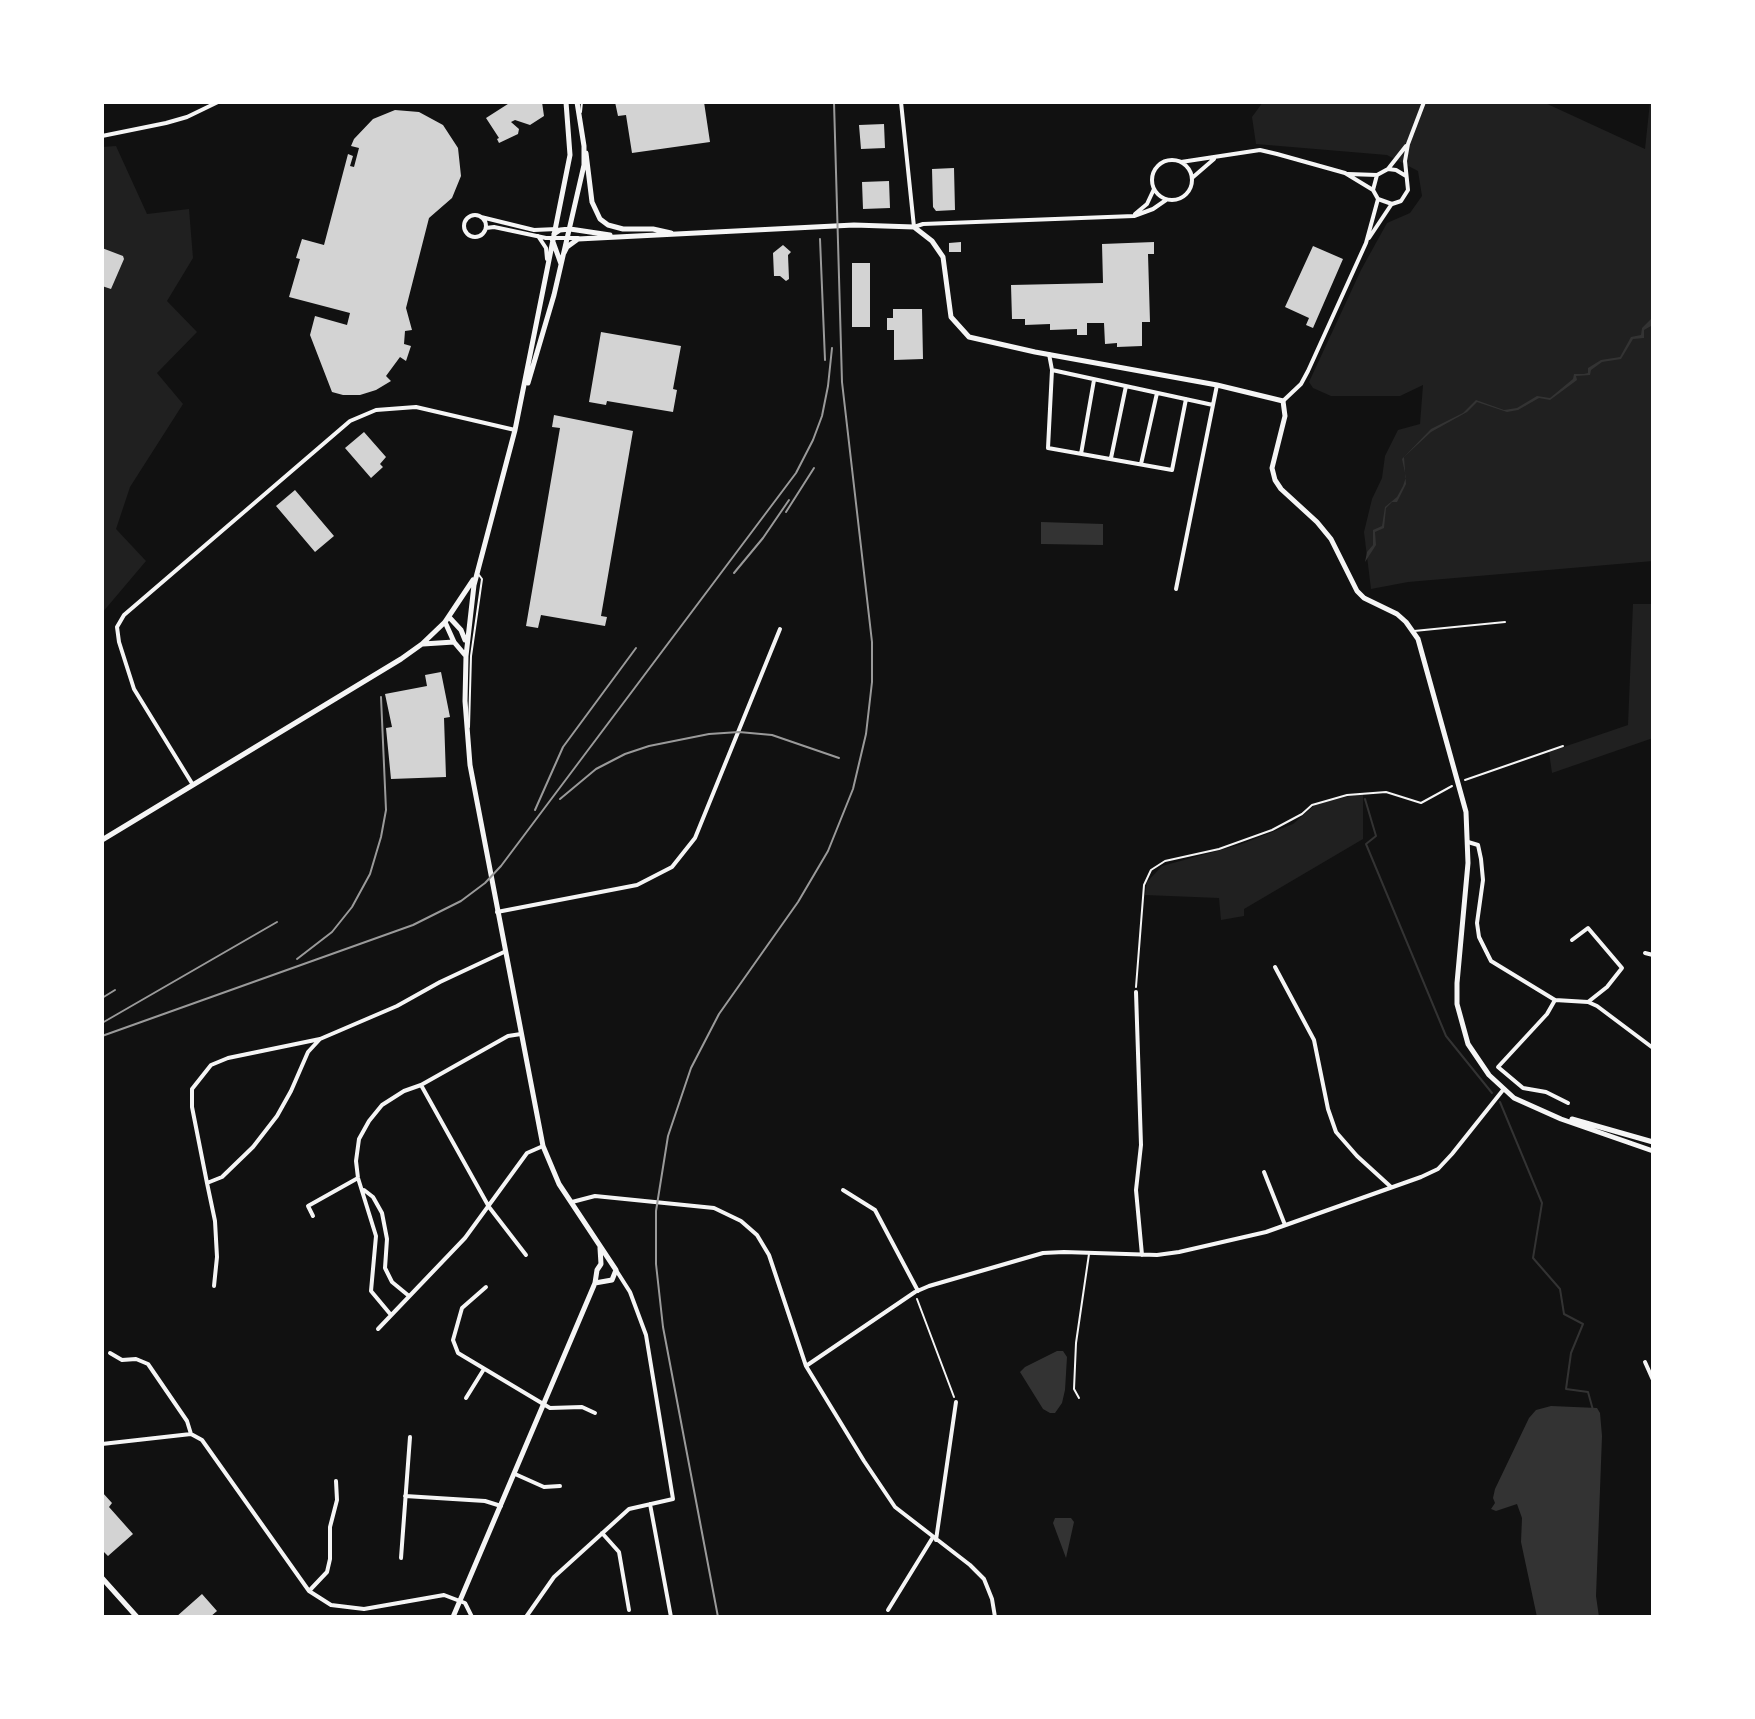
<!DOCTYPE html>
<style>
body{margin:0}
#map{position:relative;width:1755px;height:1719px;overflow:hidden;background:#111;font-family:Literata,serif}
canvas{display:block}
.frame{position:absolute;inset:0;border:104px solid #fff;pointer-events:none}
</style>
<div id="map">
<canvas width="1755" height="1719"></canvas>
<div class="frame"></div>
</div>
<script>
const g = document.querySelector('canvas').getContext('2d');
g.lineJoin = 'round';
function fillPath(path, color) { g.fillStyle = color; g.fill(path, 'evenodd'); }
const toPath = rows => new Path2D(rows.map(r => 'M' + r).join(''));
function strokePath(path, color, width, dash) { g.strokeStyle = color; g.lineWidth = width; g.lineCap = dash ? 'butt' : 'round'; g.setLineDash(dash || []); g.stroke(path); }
fillPath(toPath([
 [1263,102,1543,102,1645,149,1650,102,1653,102,1653,561,1408,582,1371,589,1364,532,1372,499,1382,478,1385,456,1398,430,1420,424,1423,385,1400,396,1331,396,1313,388,1309,382,1361,270,1387,223,1410,213,1422,196,1418,171,1387,155,1256,144,1252,117],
 [116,146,147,214,189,209,193,258,167,301,197,332,157,373,183,404,130,487,116,529,146,561,102,613,102,147],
 [1633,604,1653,604,1653,738,1552,773,1549,752,1628,725],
 [1363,793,1363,839,1244,909,1244,916,1221,920,1219,898,1145,895,1147,882,1162,866,1239,845,1293,824,1316,804]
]), '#202020');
fillPath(toPath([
 [1653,317,1651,326,1644,330,1644,338,1633,339,1621,359,1602,362,1591,370,1590,375,1576,376,1577,380,1550,400,1539,398,1518,410,1507,412,1477,402,1467,412,1431,432,1404,457,1406,484,1397,502,1392,502,1386,508,1384,528,1375,532,1376,545,1365,562,1367,552,1373,545,1373,530,1382,526,1385,507,1397,497,1403,486,1406,477,1402,459,1431,429,1463,413,1476,400,1504,410,1517,408,1537,396,1550,398,1573,379,1574,374,1584,374,1588,373,1588,368,1601,360,1620,357,1631,337,1641,335,1642,328],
 [1041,522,1103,524,1103,545,1041,544],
 [1057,1351,1063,1351,1067,1357,1065,1390,1062,1403,1055,1413,1050,1413,1043,1409,1020,1372,1025,1367],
 [1551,1406,1597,1408,1600,1413,1602,1436,1596,1596,1599,1617,1537,1617,1521,1542,1522,1518,1517,1504,1496,1511,1491,1509,1495,1503,1493,1498,1495,1489,1529,1418,1536,1410],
 [1055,1518,1071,1518,1074,1522,1066,1558,1053,1523]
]), '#333');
strokePath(toPath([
 [1365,799,1376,836,1366,844,1446,1036,1492,1093],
 [1500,1102,1542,1203,1533,1258,1560,1289,1564,1314,1583,1324,1571,1353,1566,1389,1588,1392,1593,1410]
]), '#333', 2);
fillPath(toPath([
 [511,102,542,102,544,116,530,125,515,120,511,122,519,129,518,134,499,143,497,139,499,138,486,118],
 [615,102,704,102,710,142,632,153,626,115,618,116],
 [395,110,419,112,443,125,458,148,461,176,452,198,429,218,406,308,412,330,405,331,404,344,411,346,406,361,400,357,386,376,391,381,376,390,360,395,343,395,332,392,310,335,315,316,347,325,350,313,289,297,300,259,296,258,302,239,324,245,348,154,353,156,350,166,354,167,359,148,351,146,354,139,373,119],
 [884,124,885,148,861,149,859,125],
 [954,168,955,210,936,211,933,207,932,169],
 [889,181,890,208,863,209,862,182],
 [961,242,961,252,949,252,949,243],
 [1154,242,1154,254,1148,254,1150,322,1142,322,1142,346,1117,347,1117,343,1105,344,1104,323,1087,323,1087,335,1077,335,1077,329,1050,330,1050,324,1025,325,1025,319,1012,319,1011,285,1103,283,1102,244],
 [783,245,791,252,788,255,789,279,786,281,780,276,774,276,773,253],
 [1313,246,1343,259,1313,328,1306,325,1309,318,1285,307],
 [102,248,123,256,124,259,111,289,102,286],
 [852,263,870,263,870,327,852,327],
 [893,309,922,309,923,359,894,360,894,330,887,330,887,318,893,318],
 [601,332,681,346,673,389,677,390,673,412,607,401,606,405,589,402],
 [554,415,633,431,601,616,607,617,605,626,541,615,538,628,526,626,560,428,552,427],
 [364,432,386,457,380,464,383,467,371,478,345,448],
 [295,490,334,536,315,552,276,506],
 [441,672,450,717,444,718,446,777,391,779,386,728,392,727,385,694,427,686,425,675],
 [102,1492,112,1503,109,1507,133,1534,108,1556,102,1550],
 [202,1594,217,1611,210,1617,176,1617]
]), '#d3d3d3');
strokePath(toPath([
 [1465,780,1563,746],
 [1136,987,1144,885,1151,870,1165,861,1219,849,1272,830,1302,814,1312,805,1347,795,1386,792,1421,803,1452,786],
 [917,1299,954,1397]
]), '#f5f5f5', 2);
strokePath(toPath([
 [581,112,582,102],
 [1414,631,1505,622],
 [469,727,471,656,482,579,479,575],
 [1079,1398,1074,1389,1076,1343,1089,1254]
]), '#f5f5f5', 2);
strokePath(toPath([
 [901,102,914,227,923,224,1134,216,1153,209,1166,200],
 [102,136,166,123,187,117,218,102],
 '1152 180a20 20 0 1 1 40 0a20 20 0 1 1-40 0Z',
 [1181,162,1260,150,1277,154,1345,173,1373,190,1378,199,1392,204,1401,201,1408,190,1405,161,1408,144,1424,102],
 [1388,169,1406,146],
 [1348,174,1377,175,1388,169,1396,170,1406,176],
 [1192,178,1214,159],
 [1373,190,1377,175],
 [1135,214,1147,204,1154,189],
 '464 226a11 11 0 1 1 22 0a11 11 0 1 1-22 0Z',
 [481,217,534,230,557,229],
 [486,228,494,227,546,238,578,238],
 [538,236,546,248,547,259],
 [1369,238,1391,205],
 [1049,354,1052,370,1213,405],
 [1052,370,1048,448,1172,470,1186,399],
 [1283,401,1301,384,1308,371,1366,243,1378,199],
 [1081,454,1094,380],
 [1111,458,1126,386],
 [1141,464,1157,393],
 [1176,589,1217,385],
 [193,785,134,689,119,642,117,627,124,615,350,421,376,410,416,407,515,430],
 [1468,842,1478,845,1481,859,1483,880,1477,923,1479,937,1491,961,1555,1000,1588,1002,1597,1006,1653,1048],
 [497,912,637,885,672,867,695,838,780,629],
 [1572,940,1588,928,1622,968,1607,987,1588,1002],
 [1645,953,1653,955],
 [1275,967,1314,1040,1328,1109,1336,1132,1357,1156,1391,1187],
 [1136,992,1141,1145,1136,1190,1142,1255],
 [1555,1000,1547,1014,1498,1067,1523,1088,1546,1092,1568,1103],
 [320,1039,308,1052,291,1091,277,1116,253,1147,222,1177,207,1183,192,1107,192,1089,211,1065,228,1058,320,1039,397,1006,440,982,504,952],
 [421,1085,489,1207,526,1255],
 [1264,1172,1285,1225],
 [207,1183,215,1221,217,1257,214,1286],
 [364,1190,373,1197,382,1213,387,1239,385,1268,392,1282,409,1296],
 [843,1190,875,1210,918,1291],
 [572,1202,595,1196,714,1208,741,1221,757,1235,769,1255,806,1366,864,1461,895,1507,970,1565,984,1579,992,1599,995,1617],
 [313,1216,308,1206,358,1178],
 [486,1287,462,1308,453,1340,458,1353,550,1408,582,1407,595,1413],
 [391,1315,371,1291,376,1236,358,1178,356,1161,359,1139,369,1121,382,1105,404,1091,421,1085,508,1036,521,1034],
 [378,1329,465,1238,527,1153,543,1146],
 [110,1353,122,1360,136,1359,148,1364,187,1421,191,1434,202,1440,309,1591,331,1605,364,1609,444,1595,465,1603,472,1617],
 [1645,1362,1653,1380],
 [806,1366,915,1292,929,1286,1043,1253,1064,1252,1157,1255,1179,1252,1266,1232,1421,1177,1438,1169,1452,1154,1503,1090],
 [466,1398,484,1369],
 [102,1444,191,1434],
 [515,1474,544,1487,560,1486],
 [405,1496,485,1501,501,1506],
 [650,1504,671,1617],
 [602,1533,619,1552,629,1610],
 [936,1540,956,1402],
 [401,1558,410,1437],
 [309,1591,327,1572,330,1559,330,1527,337,1500,336,1481],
 [888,1610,933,1537],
 [526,1617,554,1577,629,1509,673,1499,646,1335,630,1292,616,1270]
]), '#f5f5f5', 4);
strokePath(toPath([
 [566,102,570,155,515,430,474,585,466,656,465,701,470,765,543,1146,559,1184,616,1270,612,1280,595,1283],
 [586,153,592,202,600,219,608,225,623,229,653,229,671,233],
 [554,234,560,230,570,229,610,235],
 [552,239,561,264],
 [564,253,567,247,578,239,854,225,914,227,932,241,943,257,951,317,969,337,1035,352,1217,385,1283,401,1285,416,1272,468,1275,480,1281,489,1317,522,1331,539,1357,591,1364,598,1397,614,1406,622,1418,639,1466,812,1468,863,1457,983,1457,1004,1468,1044,1489,1075,1514,1098,1561,1119,1653,1151],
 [528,383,554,295,584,165,584,146,577,102],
 [449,617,461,630,465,640],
 [445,622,454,642,465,655],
 [423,644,454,642],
 [102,840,401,659,422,644,445,622,473,580],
 [1572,1119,1653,1142],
 [102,1578,137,1617],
 [453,1617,595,1283,597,1270,601,1264,600,1248]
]), '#f5f5f5', 5);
strokePath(toPath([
 [820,239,825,360],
 [786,512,814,468],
 [734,573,763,538,789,500],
 [560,799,596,769,625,754,649,746,709,734,739,732,772,735,839,758],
 [535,810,563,747,636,648],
 [297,959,332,932,352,907,370,874,381,837,386,810,381,697],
 [102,998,115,990],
 [102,1023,277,922],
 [102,1036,413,925,461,901,485,883,501,866,796,473,813,440,822,416,828,386,832,348],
 [718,1617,663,1327,656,1264,656,1211,668,1136,691,1068,719,1014,798,902,828,851,853,789,866,734,872,682,872,642,842,382,834,102]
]), '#9a9a9a', 2);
</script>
